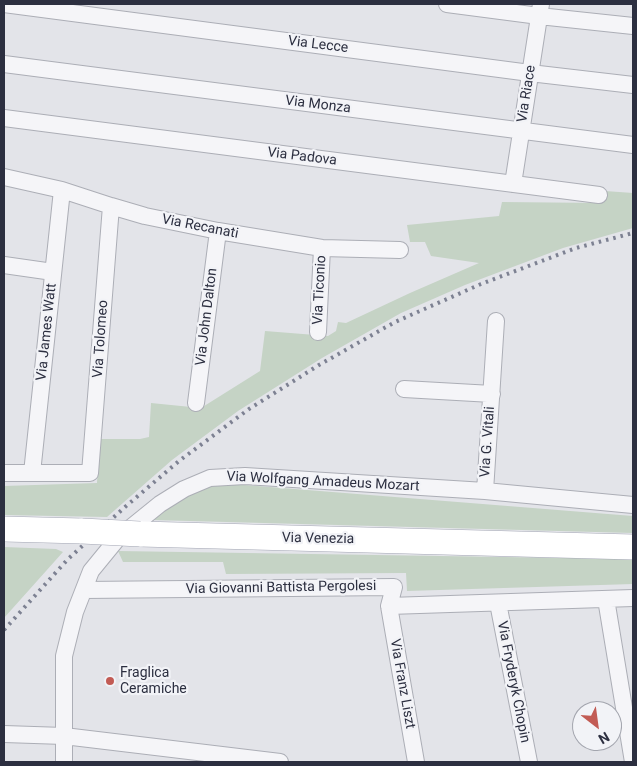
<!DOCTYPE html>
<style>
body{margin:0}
#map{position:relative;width:637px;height:766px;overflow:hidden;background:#e3e4e9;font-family:Roboto,sans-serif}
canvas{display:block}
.frame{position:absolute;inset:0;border:5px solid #2c2f40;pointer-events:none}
.north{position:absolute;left:572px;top:701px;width:50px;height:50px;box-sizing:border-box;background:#f2f3f7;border:1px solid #a3a5ae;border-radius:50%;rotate:150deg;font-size:14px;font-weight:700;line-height:20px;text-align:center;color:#2c2f40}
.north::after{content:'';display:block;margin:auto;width:18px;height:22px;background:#c25b54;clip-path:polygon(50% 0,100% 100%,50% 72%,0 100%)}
</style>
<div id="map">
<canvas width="637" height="766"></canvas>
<div class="frame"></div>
<div class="north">N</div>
</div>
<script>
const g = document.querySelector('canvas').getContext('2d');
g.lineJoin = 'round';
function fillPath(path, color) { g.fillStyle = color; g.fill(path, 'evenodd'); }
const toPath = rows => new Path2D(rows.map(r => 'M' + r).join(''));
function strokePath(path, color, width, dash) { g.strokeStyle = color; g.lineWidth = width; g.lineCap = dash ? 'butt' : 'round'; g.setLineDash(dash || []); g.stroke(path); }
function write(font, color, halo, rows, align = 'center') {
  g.font = font + ' Roboto,sans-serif'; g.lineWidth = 4.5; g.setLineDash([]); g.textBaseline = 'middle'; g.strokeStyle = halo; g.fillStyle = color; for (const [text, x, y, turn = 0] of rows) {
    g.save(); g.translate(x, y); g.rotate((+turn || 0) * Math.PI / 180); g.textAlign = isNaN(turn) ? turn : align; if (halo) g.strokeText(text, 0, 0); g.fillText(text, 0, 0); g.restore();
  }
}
fillPath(toPath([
 [605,191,633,193,633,228,563,248,465,285,401,313,322,358,238,411,172,460,107,517,4,515,4,486,97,483,99,439,140,439,149,437,151,403,201,408,260,371,265,331,328,336,336,331,338,322,346,323,410,293,479,263,431,256,425,242,410,242,407,225,499,216,502,202,602,203],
 [232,484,633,516,633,533,153,520,173,503,210,486],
 [4,547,56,549,63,552,4,618],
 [118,551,633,559,633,584,407,591,406,573,226,574,223,562,123,562]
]), '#c5d3c5');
const street = toPath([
 [4,4,530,73,633,85],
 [447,4,539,16,633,26],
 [4,64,633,145],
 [4,118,599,195],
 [4,177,62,190,111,206,145,216,218,231,322,248,400,250],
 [513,184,541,4],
 [4,265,53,272],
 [318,332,322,248],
 [404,389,492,394],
 [196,403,218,231],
 [4,473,90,473,111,206],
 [32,473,62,190],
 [485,491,496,321],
 [84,590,394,587,389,606,633,598],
 [606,599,633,762],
 [498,603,529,762],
 [389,606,416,762],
 [4,734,64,736,280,762],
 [64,762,64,656,75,612,91,571,118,538,160,504,184,489,210,478,245,476,485,491,633,505]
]);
const primary = toPath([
 [4,529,82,531],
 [140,534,633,547]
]);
strokePath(street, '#acaeb6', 18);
strokePath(primary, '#a3a6b4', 26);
strokePath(street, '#f5f5f8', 16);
strokePath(primary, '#fff', 25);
strokePath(toPath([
 [4,630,68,559,125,507,179,461,249,409,319,365,395,322,481,284,576,248,633,233]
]), '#7d8192', 4, [2.5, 5]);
const primaryBridge = toPath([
 [82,531,140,534]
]);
strokePath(primaryBridge, '#a3a6b4', 26, []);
strokePath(primaryBridge, '#fff', 25);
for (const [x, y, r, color] of [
 [110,681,5,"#c25b54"]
]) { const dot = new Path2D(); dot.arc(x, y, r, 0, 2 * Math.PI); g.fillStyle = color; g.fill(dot); strokePath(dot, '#f2f3f7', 2); }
write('14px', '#2c2f40', '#f2f3f7', [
 ["Via Lecce",318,45,7],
 ["Via Riace",527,94,-81],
 ["Via Monza",318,105,7],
 ["Via Padova",302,157,7],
 ["Via Recanati",200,227,11],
 ["Via Ticonio",320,290,-87],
 ["Via John Dalton",207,317,-83],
 ["Via James Watt",47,332,-84],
 ["Via Tolomeo",101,339,-86],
 ["Via G. Vitali",488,442,-86],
 ["Via Wolfgang Amadeus Mozart",323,482,3],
 ["Via Venezia",318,539,1],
 ["Via Giovanni Battista Pergolesi",281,588,-1],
 ["Via Fryderyk Chopin",513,682,79],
 ["Via Franz Liszt",402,684,80]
]);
write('14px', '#2c2f40', '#f2f3f7', [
 ["Fraglica",120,673],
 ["Ceramiche",120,689]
], 'left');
</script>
